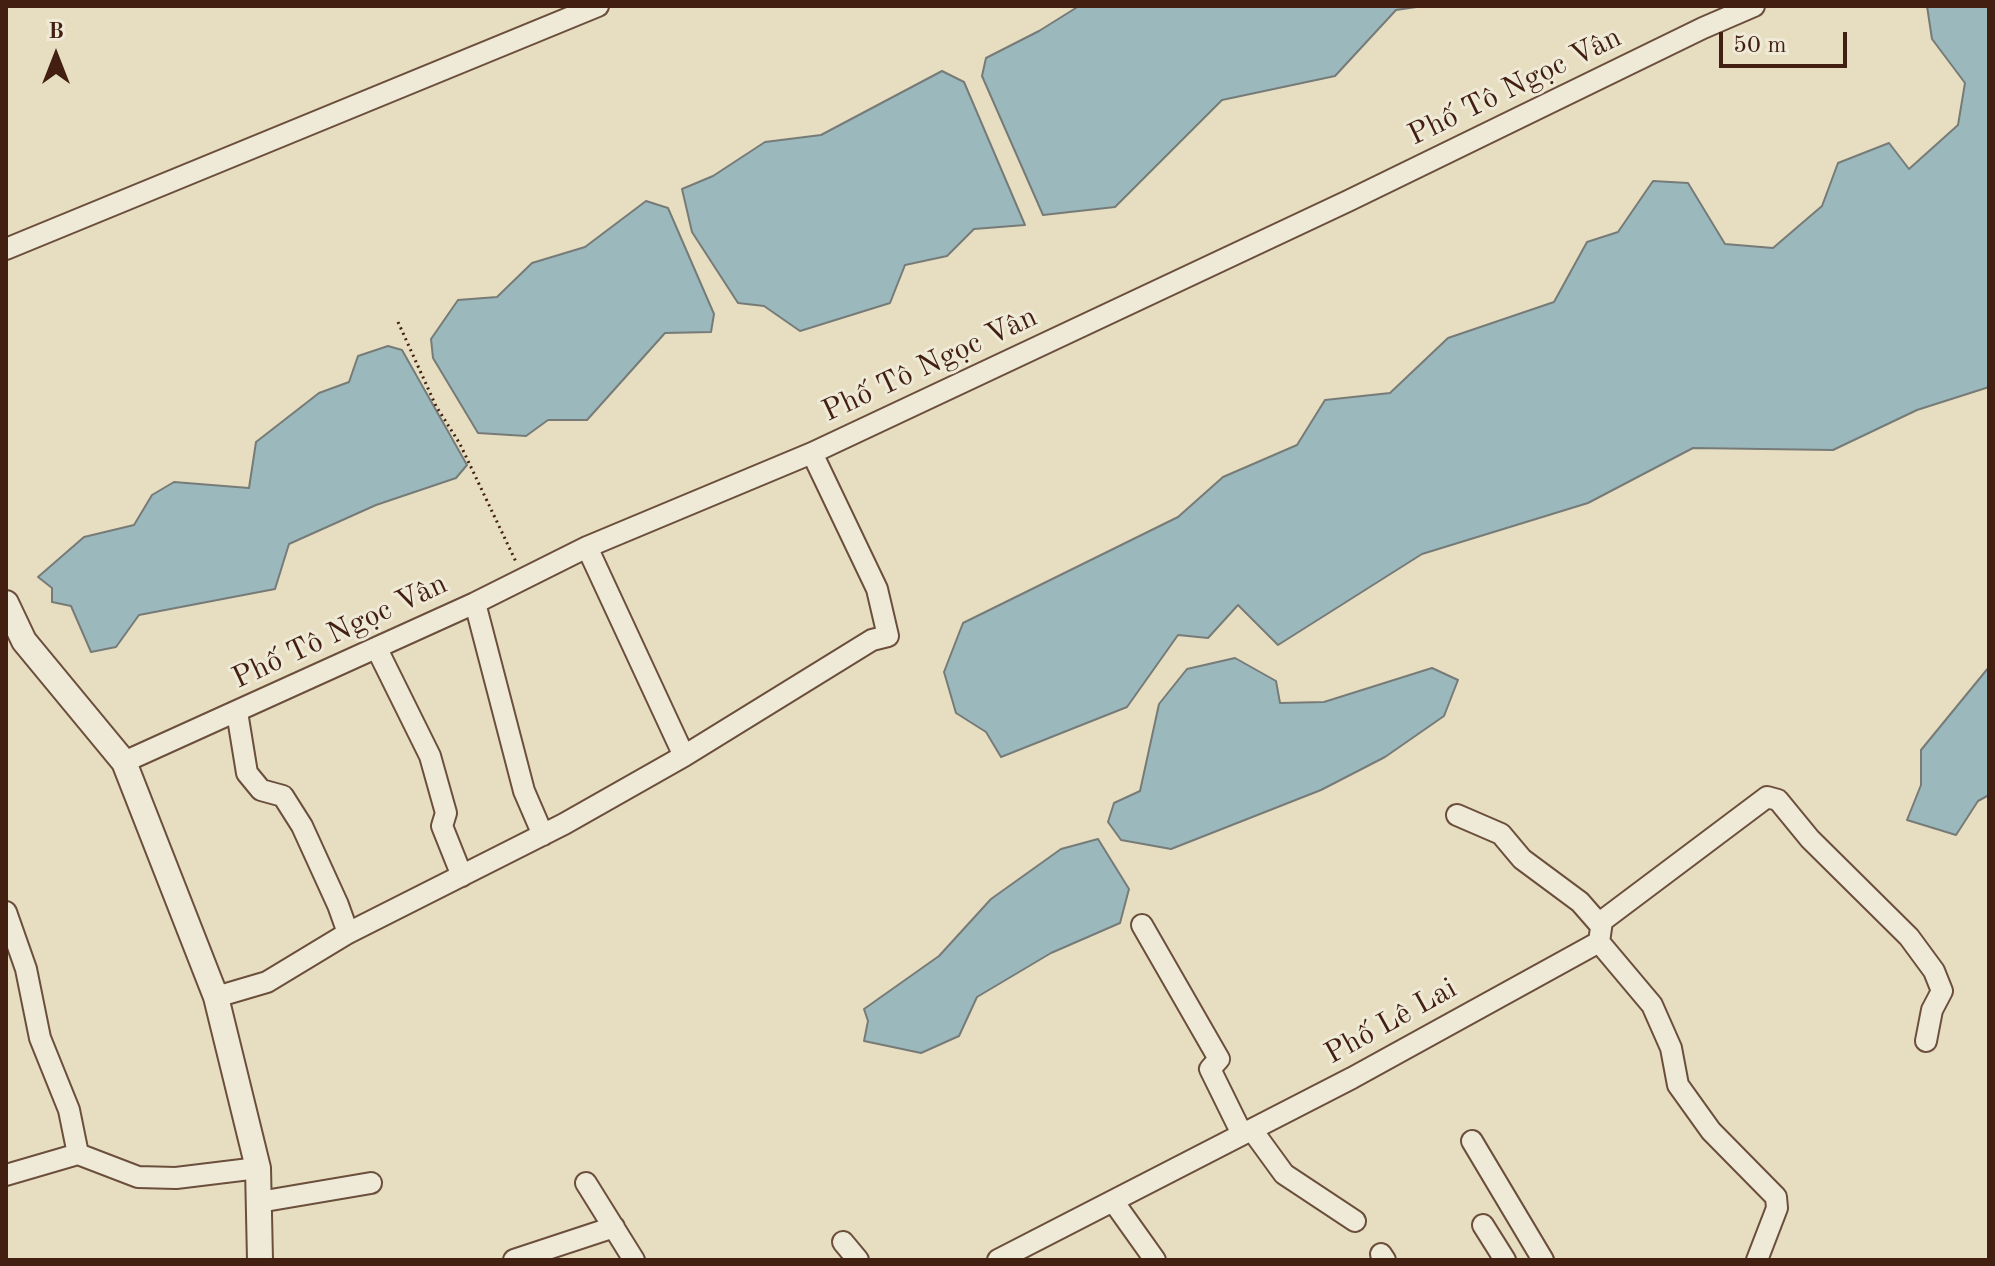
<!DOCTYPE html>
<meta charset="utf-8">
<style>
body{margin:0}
#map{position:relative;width:1995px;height:1266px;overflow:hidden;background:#e7dec1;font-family:"Old Standard TT",serif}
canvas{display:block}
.frame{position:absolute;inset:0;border:8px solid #421f10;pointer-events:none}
.north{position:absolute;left:16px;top:16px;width:80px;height:80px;-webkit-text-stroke:6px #efead7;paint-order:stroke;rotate:0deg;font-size:22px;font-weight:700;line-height:32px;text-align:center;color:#421f10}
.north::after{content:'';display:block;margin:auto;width:28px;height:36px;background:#421f10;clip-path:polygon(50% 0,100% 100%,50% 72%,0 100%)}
.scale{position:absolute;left:1719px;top:32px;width:128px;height:36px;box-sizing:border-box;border:4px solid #421f10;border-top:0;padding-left:10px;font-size:24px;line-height:28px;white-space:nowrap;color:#421f10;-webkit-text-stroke:6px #efead7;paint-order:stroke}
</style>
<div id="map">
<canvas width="1995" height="1266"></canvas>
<div class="frame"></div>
<div class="north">B</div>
<div class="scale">50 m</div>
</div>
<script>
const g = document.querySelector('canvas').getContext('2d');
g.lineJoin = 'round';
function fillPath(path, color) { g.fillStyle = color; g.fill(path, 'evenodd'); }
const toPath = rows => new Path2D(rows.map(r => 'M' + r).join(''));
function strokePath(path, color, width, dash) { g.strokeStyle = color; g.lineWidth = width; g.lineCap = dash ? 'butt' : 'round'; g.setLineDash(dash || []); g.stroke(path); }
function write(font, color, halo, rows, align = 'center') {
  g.font = font + ' "Old Standard TT",serif'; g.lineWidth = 6; g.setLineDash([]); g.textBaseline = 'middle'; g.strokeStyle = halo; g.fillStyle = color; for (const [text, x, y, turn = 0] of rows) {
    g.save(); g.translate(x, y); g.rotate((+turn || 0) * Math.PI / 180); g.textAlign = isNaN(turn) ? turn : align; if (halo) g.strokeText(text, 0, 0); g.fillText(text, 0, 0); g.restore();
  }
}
const water = toPath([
 [1079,6,1423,6,1396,10,1335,76,1222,100,1115,207,1043,215,982,76,986,58,1039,31,1079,6],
 [1927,6,1989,6,1989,387,1917,410,1833,450,1693,448,1588,503,1422,554,1278,645,1238,605,1208,638,1178,635,1127,707,1001,757,986,732,956,713,944,672,963,623,1178,517,1223,477,1297,445,1325,400,1390,393,1448,338,1554,302,1587,242,1618,232,1653,181,1688,183,1725,244,1773,248,1822,206,1838,163,1889,143,1909,169,1958,125,1965,83,1932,39,1927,6],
 [942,71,964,82,1025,225,974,229,947,256,905,265,890,303,800,331,764,306,738,303,692,232,682,189,713,176,765,142,821,135,942,71],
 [646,201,668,208,714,314,711,332,665,333,587,420,548,420,526,436,478,433,433,358,431,339,458,300,497,297,532,263,585,247,646,201],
 [388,346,402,350,467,465,456,478,376,505,289,544,275,589,139,615,116,647,91,652,71,606,52,602,52,588,38,577,84,537,134,525,152,495,174,482,249,488,256,442,319,393,349,382,358,356,388,346],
 [1235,658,1276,681,1280,703,1324,702,1432,668,1458,680,1444,716,1385,757,1321,790,1171,849,1121,840,1108,822,1114,803,1140,791,1159,704,1187,669,1235,658],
 [1989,667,1989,795,1978,801,1956,835,1907,820,1921,785,1921,750,1989,667],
 [1098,839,1129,889,1120,923,1051,953,977,997,959,1036,921,1053,864,1041,868,1021,864,1009,939,956,991,899,1061,849,1098,839]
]);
fillPath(water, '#9bb9bd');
strokePath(water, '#777b78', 2);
const minor = toPath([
 [6,249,598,6],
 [587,547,684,756],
 [475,603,524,791,543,835],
 [377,649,430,756,446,813,442,826,462,876],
 [237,712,247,773,261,790,283,796,302,826,338,905,348,933],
 [124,762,475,603,587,547,812,453,1348,201,1703,28,1754,6],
 [1457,815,1501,834,1522,859,1580,902,1601,926],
 [6,912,26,969,40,1038,69,1110,78,1154],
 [1142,925,1219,1059,1210,1069,1242,1134],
 [1599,942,1652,1005,1671,1048,1678,1085,1711,1131,1776,1197,1777,1208,1757,1260],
 [216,997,267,982,348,933,564,824,684,756,872,640,888,636,877,589,812,453],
 [1252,1130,1284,1174,1355,1221],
 [1472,1141,1543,1260],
 [6,1175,78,1154,138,1177,176,1178,258,1168],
 [586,1183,634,1260],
 [1113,1201,1155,1260],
 [259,1202,371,1183],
 [1483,1225,1505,1260],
 [843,1242,858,1260],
 [1381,1254,1385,1260],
 [514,1260,614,1227],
 [998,1260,1352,1078,1599,942,1602,921,1767,797,1778,800,1810,839,1909,937,1934,971,1942,991,1932,1010,1926,1041]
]);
const tertiary = toPath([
 [6,603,24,641,124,762,216,997,258,1168,260,1260]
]);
strokePath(minor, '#6b4f3c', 24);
strokePath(tertiary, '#6b4f3c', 28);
strokePath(toPath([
 [398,322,436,406,460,444,517,564]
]), '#421f10', 3, [2, 4]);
strokePath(minor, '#efead7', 20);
strokePath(tertiary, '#efead7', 24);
write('30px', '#421f10', '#efead7', [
 ["Phố Tô Ngọc Vân",1515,87,-26],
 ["Phố Tô Ngọc Vân",930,365,-25],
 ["Phố Tô Ngọc Vân",340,632,-25],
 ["Phố Lê Lai",1391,1022,-29]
]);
</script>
